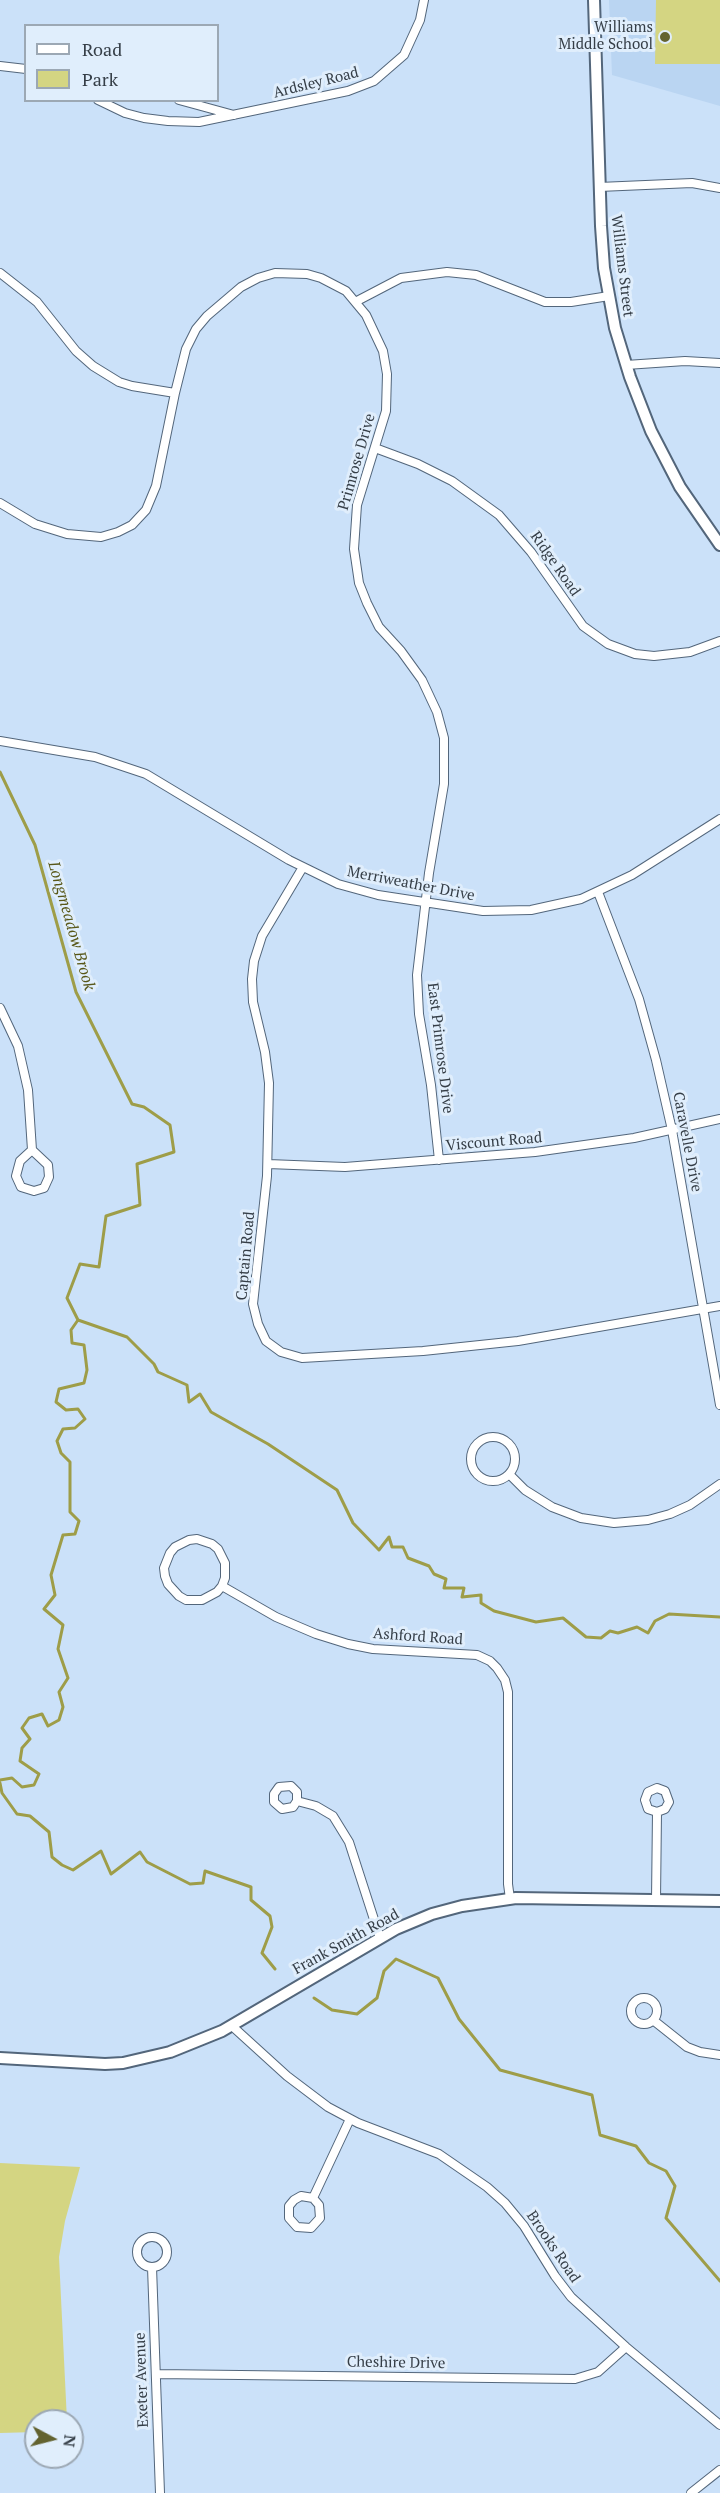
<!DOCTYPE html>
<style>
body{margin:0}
#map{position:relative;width:720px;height:2493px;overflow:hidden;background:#cbe1f9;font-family:"PT Serif",serif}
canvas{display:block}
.legend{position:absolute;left:24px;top:24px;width:195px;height:78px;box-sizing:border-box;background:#e0eefc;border:2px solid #9ca8b4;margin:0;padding:8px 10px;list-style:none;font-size:18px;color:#353e47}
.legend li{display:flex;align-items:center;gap:12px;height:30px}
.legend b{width:30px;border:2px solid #9ca8b4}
.north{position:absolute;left:24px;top:2409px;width:60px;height:60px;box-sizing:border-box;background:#e0eefc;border:2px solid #9ca8b4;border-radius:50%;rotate:97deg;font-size:16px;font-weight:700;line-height:24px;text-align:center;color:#353e47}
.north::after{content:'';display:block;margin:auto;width:21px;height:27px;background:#636330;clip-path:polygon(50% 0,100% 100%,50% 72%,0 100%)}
</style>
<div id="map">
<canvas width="720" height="2493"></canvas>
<ul class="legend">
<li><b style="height:8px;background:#fff"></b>Road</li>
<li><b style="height:16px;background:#d4d582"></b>Park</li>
</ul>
<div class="north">N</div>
</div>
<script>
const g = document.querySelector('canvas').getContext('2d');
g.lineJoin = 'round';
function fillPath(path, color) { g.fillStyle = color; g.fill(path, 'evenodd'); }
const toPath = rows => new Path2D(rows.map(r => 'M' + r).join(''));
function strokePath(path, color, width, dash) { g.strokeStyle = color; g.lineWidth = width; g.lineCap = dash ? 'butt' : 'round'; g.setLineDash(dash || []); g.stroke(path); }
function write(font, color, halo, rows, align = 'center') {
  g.font = font + ' "PT Serif",serif'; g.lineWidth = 6; g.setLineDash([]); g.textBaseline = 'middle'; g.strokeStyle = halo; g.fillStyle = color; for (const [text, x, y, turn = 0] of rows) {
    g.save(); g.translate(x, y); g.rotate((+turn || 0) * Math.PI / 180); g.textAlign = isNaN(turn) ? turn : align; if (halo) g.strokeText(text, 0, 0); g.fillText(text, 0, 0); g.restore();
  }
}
fillPath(toPath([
 [609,0,720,0,720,106,612,75]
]), '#bad5f2');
fillPath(toPath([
 [656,0,720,0,720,64,655,64],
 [0,2163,80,2167,65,2221,59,2257,67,2421,36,2421,36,2432,0,2433]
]), '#d4d582');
strokePath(toPath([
 [0,772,35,845,76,992,132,1104,144,1107,170,1125,174,1152,137,1164,140,1205,106,1216,99,1267,80,1264,67,1298,78,1320,71,1330,72,1343,84,1345,87,1370,84,1383,59,1389,56,1402,66,1410,78,1409,85,1419,75,1428,63,1429,57,1441,61,1453,70,1462,70,1512,79,1521,75,1534,63,1535,51,1575,55,1595,44,1609,63,1625,58,1649,68,1678,59,1692,63,1707,59,1720,48,1726,42,1714,29,1718,22,1728,30,1739,22,1748,20,1761,39,1774,34,1785,22,1787,12,1778,0,1780],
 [78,1320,127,1337,154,1364,158,1372,187,1385,189,1402,200,1394,211,1412,268,1444,337,1490,353,1523,379,1550,389,1537,392,1547,403,1547,408,1558,429,1566,434,1574,446,1579,444,1588,464,1588,462,1597,481,1595,481,1603,494,1611,536,1622,563,1618,586,1637,601,1638,610,1631,618,1633,637,1627,648,1633,655,1621,669,1614,720,1617],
 [0,1783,2,1793,17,1814,30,1816,49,1832,52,1857,62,1865,73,1870,101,1851,111,1874,140,1852,147,1862,190,1884,203,1883,205,1871,251,1887,251,1900,270,1916,272,1927,262,1953,275,1969],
 [314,1998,332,2010,357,2014,377,1998,384,1971,396,1959,438,1978,459,2019,500,2070,592,2095,600,2135,636,2146,649,2163,666,2171,675,2186,666,2218,720,2281]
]), '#9e9d48', 3);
const street = toPath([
 [0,66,26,69],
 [98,100,125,113,144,118,168,121,199,122,348,91,374,81,404,55,420,20,424,0],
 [179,100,234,115],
 [599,187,692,183,720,188],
 [0,273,37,302,76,351,93,366,119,382,132,386,175,393,156,486,146,510,132,525,118,532,101,537,67,534,35,524,0,503],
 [357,301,401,278,447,272,476,275,545,302,571,302,609,296],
 [626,365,685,361,720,363],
 [175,393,186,349,196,329,207,316,241,287,258,278,275,273,307,274,321,278,346,291,366,315,383,351,387,374,386,411,357,505,354,549,359,583,367,603,379,627,401,651,422,680,437,712,444,738,444,784,429,873,417,975,419,1014,431,1085,439,1160],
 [375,448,418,464,452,481,499,515,531,552,583,626,608,644,635,654,654,656,690,652,720,641],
 [0,741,95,757,146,774,289,860,338,884,378,895,483,911,531,910,581,899,632,875,720,819],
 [303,867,262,936,254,961,252,979,253,1002,265,1052,269,1083,267,1176,253,1304,258,1324,266,1341,281,1352,302,1358,423,1351,518,1341,720,1306],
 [598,892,639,999,656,1060,672,1130,720,1405],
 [0,1008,18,1046,28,1090,32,1150],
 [32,1150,48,1165,49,1177,44,1188,34,1191,21,1187,16,1176,20,1161,32,1150],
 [268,1164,345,1167,535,1152,634,1138,720,1119],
 '471 1459a22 22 0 1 1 44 0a22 22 0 1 1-44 0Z',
 [509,1474,525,1490,552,1507,581,1518,614,1523,648,1520,670,1514,690,1505,720,1484],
 [222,1586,217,1592,202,1600,186,1600,179,1596,168,1584,165,1576,164,1568,170,1553,175,1547,189,1540,197,1539,212,1544,218,1549,225,1563,225,1578,222,1586,276,1617,316,1634,348,1644,373,1649,477,1655,490,1661,497,1668,505,1680,508,1692,508,1884,510,1899],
 [297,1801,297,1792,291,1786,279,1787,274,1794,274,1802,282,1809,293,1807,297,1801,316,1806,333,1816,349,1842,380,1938],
 [656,1900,657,1812,665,1809,669,1802,665,1791,657,1788,648,1792,645,1800,648,1809,657,1812],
 '631 2011a13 13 0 1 1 26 0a13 13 0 1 1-26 0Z',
 [653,2020,687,2047,700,2052,720,2055],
 [232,2026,287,2076,328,2107,358,2123,439,2154,487,2187,505,2203,524,2226,555,2276,571,2297,626,2347,720,2425],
 [313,2198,301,2196,294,2200,289,2206,289,2218,297,2227,311,2228,320,2218,319,2205,313,2198,350,2119],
 '137 2252a15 15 0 1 1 30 0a15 15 0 1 1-30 0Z',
 [152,2267,160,2493],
 [156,2374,575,2379,598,2372,626,2347],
 [691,2493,720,2470]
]);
const secondary = toPath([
 [594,0,601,226,604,268,615,328,630,377,651,431,680,487,720,545],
 [0,2058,105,2064,123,2063,170,2052,222,2031,396,1929,432,1914,462,1906,516,1898,720,1901]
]);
strokePath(street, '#53667b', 10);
strokePath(secondary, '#53667b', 14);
strokePath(street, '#fff', 8);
strokePath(secondary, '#fff', 10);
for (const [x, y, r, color] of [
 [665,37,6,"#636330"]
]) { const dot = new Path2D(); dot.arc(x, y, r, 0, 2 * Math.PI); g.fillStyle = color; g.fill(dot); strokePath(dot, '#e0eefc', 2); }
write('15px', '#353e47', '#e0eefc', [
 ["Williams",653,28],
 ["Middle School",653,45]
], 'right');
write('15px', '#353e47', '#e0eefc', [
 ["Ardsley Road",316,83,-14],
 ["Williams Street",622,266,83],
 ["Primrose Drive",357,462,-74],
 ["Ridge Road",555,564,55],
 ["Merriweather Drive",411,884,11],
 ["East Primrose Drive",440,1048,83],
 ["Viscount Road",494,1142,-5],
 ["Caravelle Drive",687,1142,79],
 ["Captain Road",246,1256,-85],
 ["Ashford Road",418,1637,4],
 ["Frank Smith Road",346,1942,-29],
 ["Brooks Road",553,2247,56],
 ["Cheshire Drive",396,2363,1],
 ["Exeter Avenue",142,2380,-92]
]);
write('italic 16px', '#585718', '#e0eefc', [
 ["Longmeadow Brook",71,926,74]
]);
</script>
